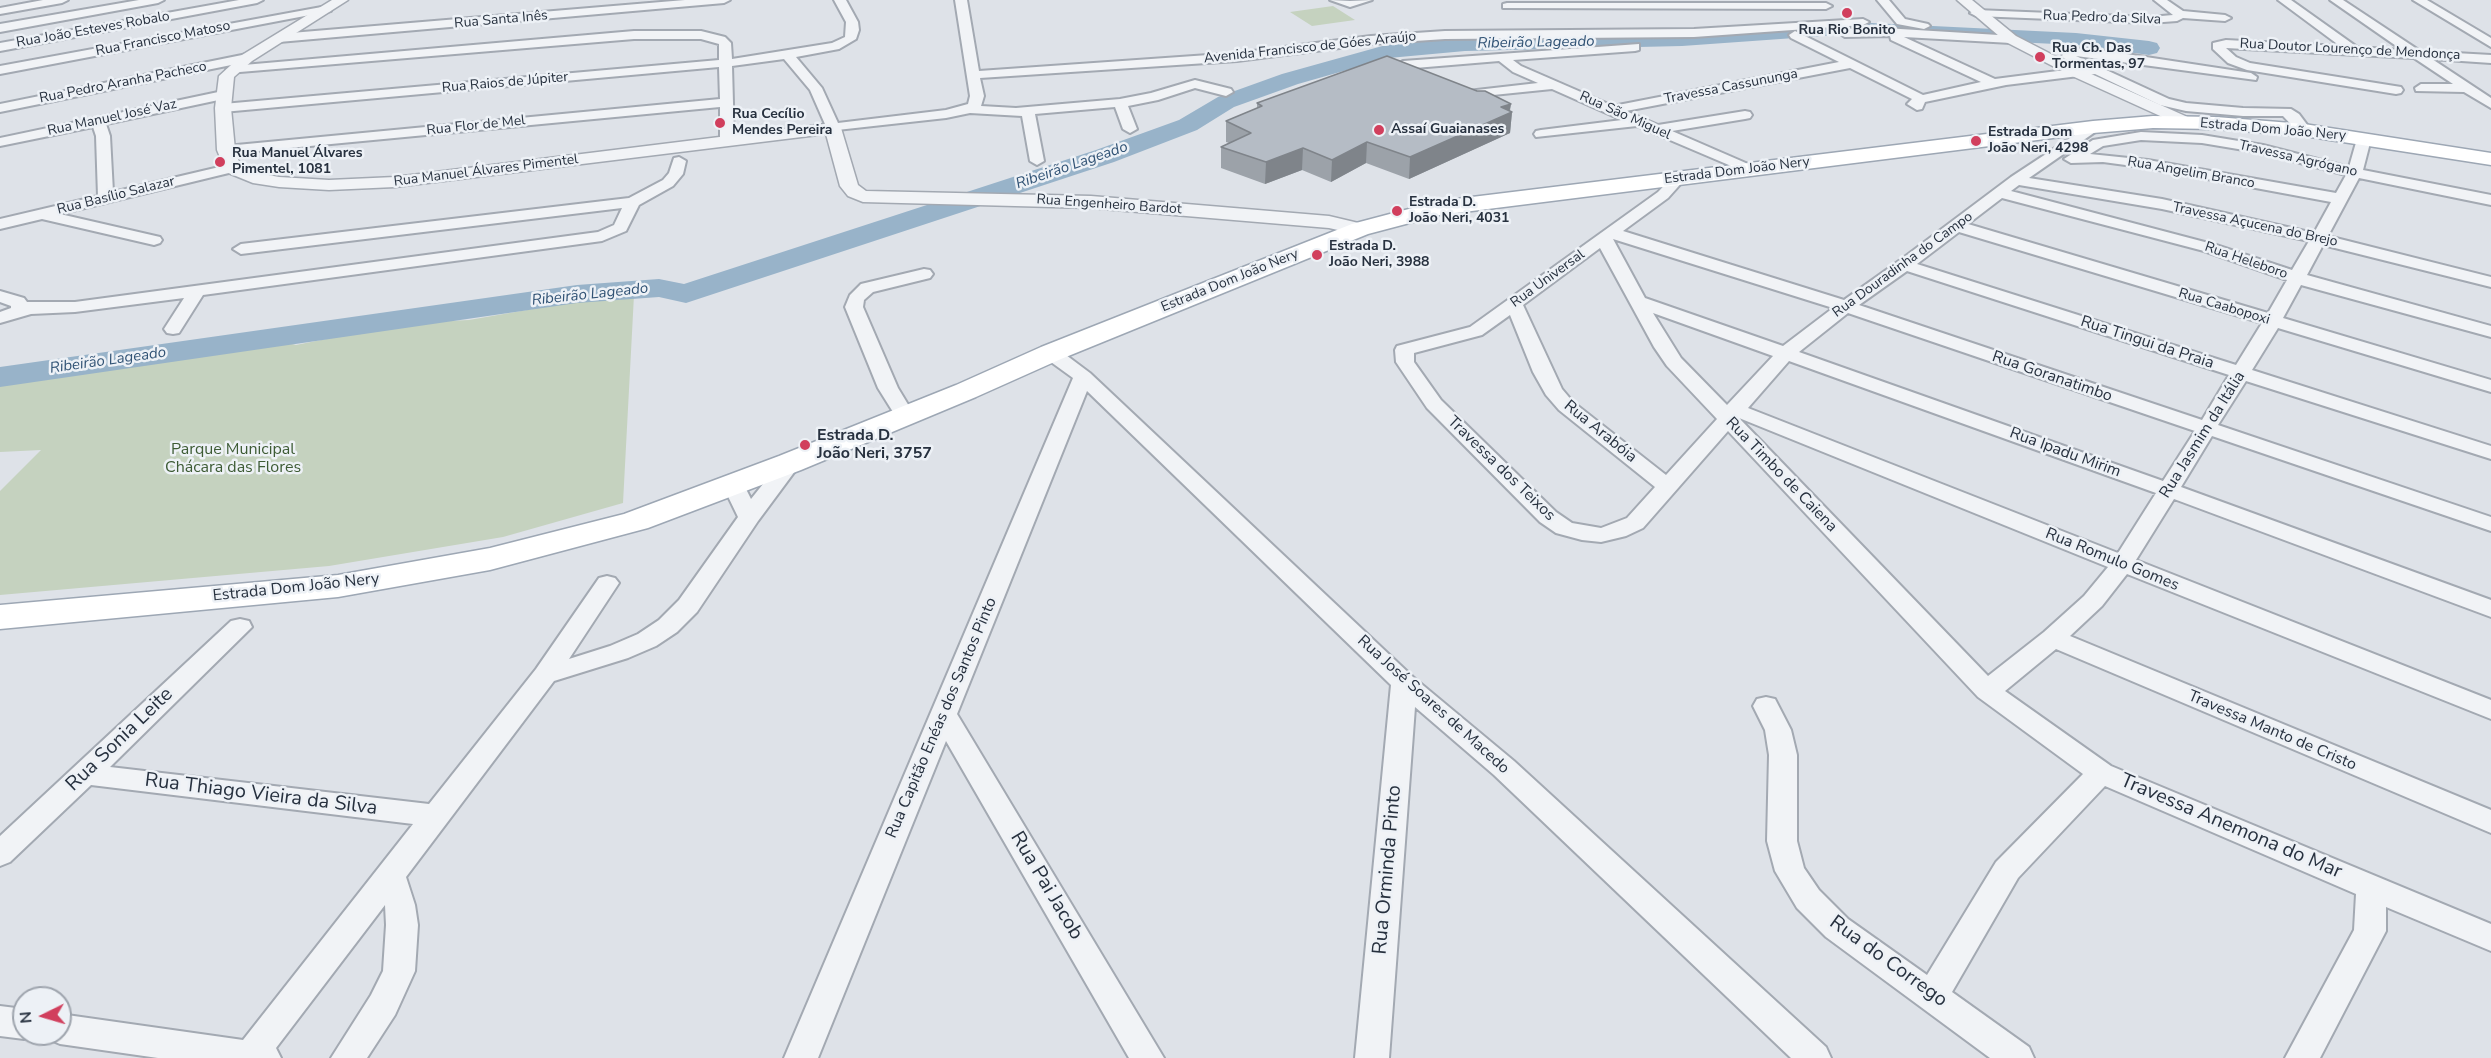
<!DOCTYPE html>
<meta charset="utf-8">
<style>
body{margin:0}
#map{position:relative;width:2491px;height:1058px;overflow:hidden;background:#dee2e8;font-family:"Nunito Sans",sans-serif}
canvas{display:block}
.north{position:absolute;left:12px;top:986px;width:60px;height:60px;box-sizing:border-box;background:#edf1f6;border:2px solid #9ea4ad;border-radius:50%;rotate:265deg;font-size:16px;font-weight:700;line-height:24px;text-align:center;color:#27313f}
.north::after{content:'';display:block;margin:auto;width:21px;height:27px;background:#d13f5d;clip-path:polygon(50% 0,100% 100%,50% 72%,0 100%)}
</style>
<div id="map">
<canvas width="2491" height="1058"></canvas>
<div class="north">N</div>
</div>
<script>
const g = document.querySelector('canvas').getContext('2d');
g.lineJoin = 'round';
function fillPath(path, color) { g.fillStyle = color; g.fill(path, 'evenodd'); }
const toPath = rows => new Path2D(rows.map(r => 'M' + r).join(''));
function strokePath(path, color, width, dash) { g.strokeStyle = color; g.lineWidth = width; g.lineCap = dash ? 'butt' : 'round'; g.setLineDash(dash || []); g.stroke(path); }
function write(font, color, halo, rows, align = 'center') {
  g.font = font + ' "Nunito Sans",sans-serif'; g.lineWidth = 5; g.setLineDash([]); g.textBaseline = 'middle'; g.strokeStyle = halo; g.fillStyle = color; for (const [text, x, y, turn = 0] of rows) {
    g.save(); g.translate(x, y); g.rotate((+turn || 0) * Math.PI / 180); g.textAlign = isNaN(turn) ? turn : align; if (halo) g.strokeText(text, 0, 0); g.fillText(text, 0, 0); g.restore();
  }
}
fillPath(toPath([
 [1333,6,1355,20,1312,26,1290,12],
 [634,295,623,503,503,537,329,566,0,595,0,491,41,450,0,452,0,381,171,357,215,345,247,343,269,338,296,345,406,323,469,320,579,301]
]), '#c5d2bf');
fillPath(toPath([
 [1851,22,2076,33,2149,41,2157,43,2160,48,2157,53,2149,55,2076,45,1851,34,1682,46,1465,51,1389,58,1298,84,1234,107,1197,130,1114,162,686,303,659,297,577,303,0,387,0,367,577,285,659,279,684,284,1096,150,1179,120,1218,97,1282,74,1386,45,1465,37,1682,34,1851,22]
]), '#98b3c9');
const minor = toPath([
 [43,0,68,0,62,3,0,14,0,8,43,0],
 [139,0,164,0,158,3,0,32,0,24,139,0],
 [239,0,263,0,257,3,0,51,0,43,239,0],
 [685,0,730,0,724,3,279,42,273,38,279,34,685,0],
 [834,0,846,0,858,22,859,30,856,39,839,49,796,57,822,88,838,123,946,110,968,104,970,96,955,0,967,0,979,71,1237,53,1371,36,1445,31,1694,29,1863,19,1869,22,1863,25,1694,37,1445,39,1371,44,1237,61,980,78,984,96,981,106,1016,108,1120,99,1151,93,1195,80,1231,89,1233,92,1226,96,1195,88,1158,100,1128,106,1137,129,1130,133,1123,129,1115,107,1035,114,1044,161,1037,165,1030,161,1022,116,970,113,946,118,828,131,810,90,784,59,732,66,734,140,727,144,720,140,720,107,226,154,219,150,226,146,720,99,719,67,223,112,216,108,223,104,719,60,719,44,701,39,634,39,228,73,226,70,232,66,634,31,701,31,725,37,731,43,732,59,832,43,845,37,846,22,834,0],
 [1330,0,1350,1,1372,0,1350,7,1330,0],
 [1877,0,1889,0,1905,19,1928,24,1930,26,1924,29,1897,24,1877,0],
 [2154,0,2167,0,2183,11,2225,15,2231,18,2225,21,2183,18,2177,21,2150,23,1976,16,1970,13,1976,10,2150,17,2173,15,2154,0],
 [2278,0,2291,0,2357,47,2402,50,2330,0,2343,0,2420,51,2491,55,2491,63,2432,59,2491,98,2491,108,2464,92,2416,91,2415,88,2421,84,2453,84,2414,58,2226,48,2236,57,2250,63,2401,87,2403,90,2401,93,2396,94,2247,70,2228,63,2213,49,2213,43,2226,40,2340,46,2278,0],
 [2413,0,2427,0,2491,38,2491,47,2413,0],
 [1507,3,1826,3,1832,6,1826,9,1503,8,1503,4,1507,3],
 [327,6,331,7,331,11,0,74,0,66,327,6],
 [1884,28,2015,36,2015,42,2011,43,1904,37,1995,79,2081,68,2062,57,2063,51,2072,48,2100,50,2251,73,2257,77,2256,80,2076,56,2169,99,2186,103,2243,108,2291,109,2299,114,2311,130,2309,133,2299,133,2283,116,2243,116,2186,111,2160,105,2095,74,2006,85,1925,102,1922,109,1917,110,1907,104,1912,99,1850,68,1626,111,1658,125,1745,111,1750,112,1752,115,1750,118,1745,119,1672,131,1755,167,1757,170,1750,174,1637,126,1536,137,1534,134,1536,131,1541,130,1622,120,1552,89,1454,99,1452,96,1454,93,1459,92,1538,83,1513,72,1499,61,1403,69,1397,65,1403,61,1639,44,1639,50,1635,51,1513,60,1521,66,1613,106,1839,62,1791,38,1789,35,1795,31,1923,95,1981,82,1891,40,1890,36,1845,37,1839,33,1845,29,1884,28],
 [247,54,253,58,251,61,0,112,0,104,247,54],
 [223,91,230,95,228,98,106,124,110,136,113,192,232,164,239,168,237,171,60,214,160,237,162,240,160,243,154,245,42,219,0,229,0,219,98,196,96,136,93,127,0,146,0,138,223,91],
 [2093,123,2100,127,2098,130,2029,178,2162,199,2314,233,2331,202,2148,168,2103,162,2071,163,2064,159,2093,140,2141,132,2202,135,2263,145,2349,167,2357,139,2364,135,2371,139,2363,170,2491,195,2491,205,2359,178,2328,236,2491,277,2491,287,2323,245,2307,275,2491,326,2491,337,2301,285,2283,318,2491,380,2491,392,2278,328,2252,370,2491,446,2491,459,2246,381,2218,425,2491,517,2491,531,2212,436,2181,487,2491,600,2491,617,2174,499,2136,560,2491,700,2491,719,2127,574,2102,606,2070,636,2491,810,2491,833,2056,649,2005,691,2111,766,2491,924,2491,951,2386,907,2386,931,2320,1058,2285,1058,2354,930,2356,894,2105,786,2018,878,1952,992,2029,1047,2034,1058,1990,1058,1826,937,1797,908,1775,871,1767,841,1769,755,1765,730,1753,706,1757,699,1766,697,1775,699,1791,730,1797,755,1797,841,1804,868,1819,890,1848,919,1927,975,1996,862,2083,774,1978,697,1728,431,1643,528,1626,536,1601,542,1582,540,1556,533,1540,522,1427,408,1396,362,1395,350,1397,346,1470,327,1658,192,1673,176,1678,175,1685,179,1668,198,1623,231,1844,300,1899,261,2011,177,2093,123],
 [2141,140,2202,143,2262,153,2346,175,2336,193,2148,160,2090,154,2103,146,2141,140],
 [2019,185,2162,209,2309,241,2292,270,2216,245,2011,191,2019,185],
 [2002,198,2204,251,2287,280,2268,313,1968,224,2002,198],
 [1959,232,2262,323,2236,365,1917,264,1959,232],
 [1613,239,1833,308,1783,346,1645,298,1613,239],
 [1600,248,1654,347,1667,366,1717,419,1666,475,1573,402,1562,389,1523,305,1600,248],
 [1907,271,2229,375,2202,420,1859,305,1907,271],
 [1653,313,1773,356,1727,405,1681,358,1653,313],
 [1848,313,2195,431,2163,481,1799,352,1848,313],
 [1510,315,1533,372,1546,395,1559,410,1655,487,1627,518,1601,528,1572,523,1556,512,1441,400,1414,362,1414,353,1482,335,1510,315],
 [1789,361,2156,493,2118,553,1748,408,1789,361],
 [1739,418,2108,567,2084,596,2044,632,1988,676,1739,418],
 [679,157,686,161,683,174,673,186,639,205,626,231,602,241,203,295,179,333,173,334,167,333,164,329,184,298,75,312,31,314,0,323,0,312,11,308,11,306,0,302,0,291,24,298,27,302,75,302,598,232,614,225,622,208,241,254,233,249,241,244,629,198,663,180,669,173,674,158,679,157],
 [924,269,930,270,933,274,930,278,873,292,864,300,863,307,898,388,915,416,912,420,905,422,898,420,878,388,845,307,850,295,861,284,924,269],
 [1051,347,1058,349,1090,373,1413,677,1514,761,1826,1047,1831,1058,1791,1058,1494,775,1415,707,1389,1058,1355,1058,1391,685,1087,391,957,714,1164,1058,1129,1058,946,741,818,1058,784,1058,1073,378,1044,357,1042,353,1044,349,1051,347],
 [790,457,797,459,801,463,758,521,697,612,677,632,656,646,628,658,554,681,406,877,415,905,418,925,415,971,395,1015,367,1058,331,1058,371,995,383,971,386,925,385,905,276,1048,281,1058,158,1058,60,1044,48,1039,46,1034,60,1034,60,1014,243,1040,413,824,91,785,10,862,0,866,0,836,231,621,240,619,249,621,252,627,110,767,429,804,536,669,599,578,607,576,615,578,619,583,569,659,610,646,638,634,659,620,679,600,738,517,722,484,725,479,733,478,741,479,751,499,783,459,790,457],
 [0,1006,24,1009,24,1034,36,1034,24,1039,0,1036,0,1006]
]);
const tertiary = toPath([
 [332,0,348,0,252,61,234,77,231,108,235,150,240,165,263,174,279,177,329,180,395,177,833,123,841,128,858,185,866,191,1091,196,1329,216,1367,225,1370,229,1367,233,1360,235,1329,228,1091,208,863,202,848,196,840,186,826,134,395,187,329,190,279,187,253,183,226,172,217,150,215,108,219,76,242,55,332,0],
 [1957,0,1972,0,2016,36,2080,69,2192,119,2194,122,2186,127,2180,125,2070,75,2006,42,1957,0]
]);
const primary = toPath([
 [2153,116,2216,117,2304,124,2491,153,2491,165,2304,136,2216,129,2153,128,2093,133,1440,215,1368,234,1061,359,976,397,801,470,648,528,490,570,338,597,0,629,0,605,338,575,490,548,624,514,779,456,956,385,1041,347,1352,224,1439,201,2093,121,2153,116]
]);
strokePath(minor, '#a3a9b2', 4);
strokePath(tertiary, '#a3a9b2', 3);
strokePath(primary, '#9da7b4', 3);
fillPath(minor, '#f1f3f6');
fillPath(tertiary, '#f1f3f6');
fillPath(primary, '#fff');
fillPath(toPath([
 [1257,103,1511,104,1510,111,1512,112,1510,133,1409,179,1366,163,1331,182,1302,170,1265,184,1221,168,1221,147,1229,143,1226,142,1226,121,1257,108]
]), '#9ca2a9');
fillPath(toPath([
 [1511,104,1509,113,1512,112,1510,133,1409,179,1410,157,1501,107],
 [1367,142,1366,163,1331,182,1332,160],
 [1303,148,1302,170,1265,184,1266,162]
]), '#7f848a');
const building = toPath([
 [1387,56,1477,91,1485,91,1511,104,1501,107,1512,112,1410,157,1367,142,1332,160,1303,148,1266,162,1221,147,1251,133,1226,121,1262,106,1257,103,1387,56]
]);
fillPath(building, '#b5bcc5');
strokePath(building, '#7f848a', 1.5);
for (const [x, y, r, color] of [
 [1847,13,6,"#d13f5d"],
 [2040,57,6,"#d13f5d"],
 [720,123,6,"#d13f5d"],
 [1379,130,6,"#d13f5d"],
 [1976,141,6,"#d13f5d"],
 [220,162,6,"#d13f5d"],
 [1397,211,6,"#d13f5d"],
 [1317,255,6,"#d13f5d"],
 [805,445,6,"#d13f5d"]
]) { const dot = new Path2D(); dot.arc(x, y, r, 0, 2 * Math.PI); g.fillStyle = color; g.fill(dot); strokePath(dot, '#edf1f6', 2); }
write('14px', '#27313f', '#edf1f6', [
 ["Rua Pedro da Silva",2102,18,2],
 ["Rua Santa Inês",501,20,-5],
 ["Rua João Esteves Robalo",93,30,-10],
 ["Rua Francisco Matoso",163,39,-11],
 ["Avenida Francisco de Góes Araújo",1310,48,-6],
 ["Rua Doutor Lourenço de Mendonça",2350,50,3],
 ["Rua Pedro Aranha Pacheco",123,83,-11],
 ["Rua Raios de Júpiter",505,83,-5],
 ["Travessa Cassununga",1731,87,-11],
 ["Rua São Miguel",1625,116,24],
 ["Rua Manuel José Vaz",112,118,-12],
 ["Rua Flor de Mel",476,126,-6],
 ["Estrada Dom João Nery",2273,130,5],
 ["Travessa Agrógano",2298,159,13],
 ["Rua Manuel Álvares Pimentel",486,171,-7],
 ["Estrada Dom João Nery",1737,171,-7],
 ["Rua Angelim Branco",2191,173,10],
 ["Rua Basílio Salazar",116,196,-14],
 ["Rua Engenheiro Bardot",1109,205,4],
 ["Travessa Açucena do Brejo",2255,225,12],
 ["Rua Heleboro",2246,261,19],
 ["Rua Douradinha do Campo",1903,265,-36],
 ["Rua Universal",1548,279,-36],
 ["Estrada Dom João Nery",1230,281,-22],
 ["Rua Caabopoxi",2224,307,17]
]);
write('bold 14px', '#27313f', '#edf1f6', [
 ["Rua Rio Bonito",1847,31,"center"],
 ["Rua Cb. Das",2052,49],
 ["Tormentas, 97",2052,65],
 ["Rua Cecílio",732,115],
 ["Mendes Pereira",732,131],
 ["Assaí Guaianases",1391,130],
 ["Estrada Dom",1988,133],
 ["João Neri, 4298",1988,149],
 ["Rua Manuel Álvares",232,154],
 ["Pimentel, 1081",232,170],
 ["Estrada D.",1409,203],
 ["João Neri, 4031",1409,219],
 ["Estrada D.",1329,247],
 ["João Neri, 3988",1329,263]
], 'left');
write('italic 15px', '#305274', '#edf1f6', [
 ["Ribeirão Lageado",1536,43,-1],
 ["Ribeirão Lageado",1072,166,-19],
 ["Ribeirão Lageado",590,295,-6],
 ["Ribeirão Lageado",108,361,-8]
]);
write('16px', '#27313f', '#edf1f6', [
 ["Rua Tingui da Praia",2147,343,18],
 ["Rua Goranatimbo",2052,377,19],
 ["Rua Arabóia",1600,432,39],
 ["Rua Jasmim da Itália",2203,435,-58],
 ["Rua Ipadu Mirim",2065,453,20],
 ["Travessa dos Teixos",1501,469,44],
 ["Rua Timbo de Caiena",1781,475,46],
 ["Rua Romulo Gomes",2112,560,22],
 ["Estrada Dom João Nery",296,588,-6],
 ["Rua José Soares de Macedo",1433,705,42],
 ["Rua Capitão Enéas dos Santos Pinto",942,718,-67],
 ["Travessa Manto de Cristo",2272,731,23]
]);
write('bold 16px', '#27313f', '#edf1f6', [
 ["Estrada D.",817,436],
 ["João Neri, 3757",817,454]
], 'left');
write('16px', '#3d5b34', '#edf1f6', [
 ["Parque Municipal",233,450],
 ["Chácara das Flores",233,468]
]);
write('20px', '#27313f', '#edf1f6', [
 ["Rua Sonia Leite",120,740,-44],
 ["Rua Thiago Vieira da Silva",261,795,7],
 ["Travessa Anemona do Mar",2231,827,23],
 ["Rua Orminda Pinto",1388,870,-85],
 ["Rua Pai Jacob",1046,886,59],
 ["Rua do Corrego",1888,962,36]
]);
</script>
